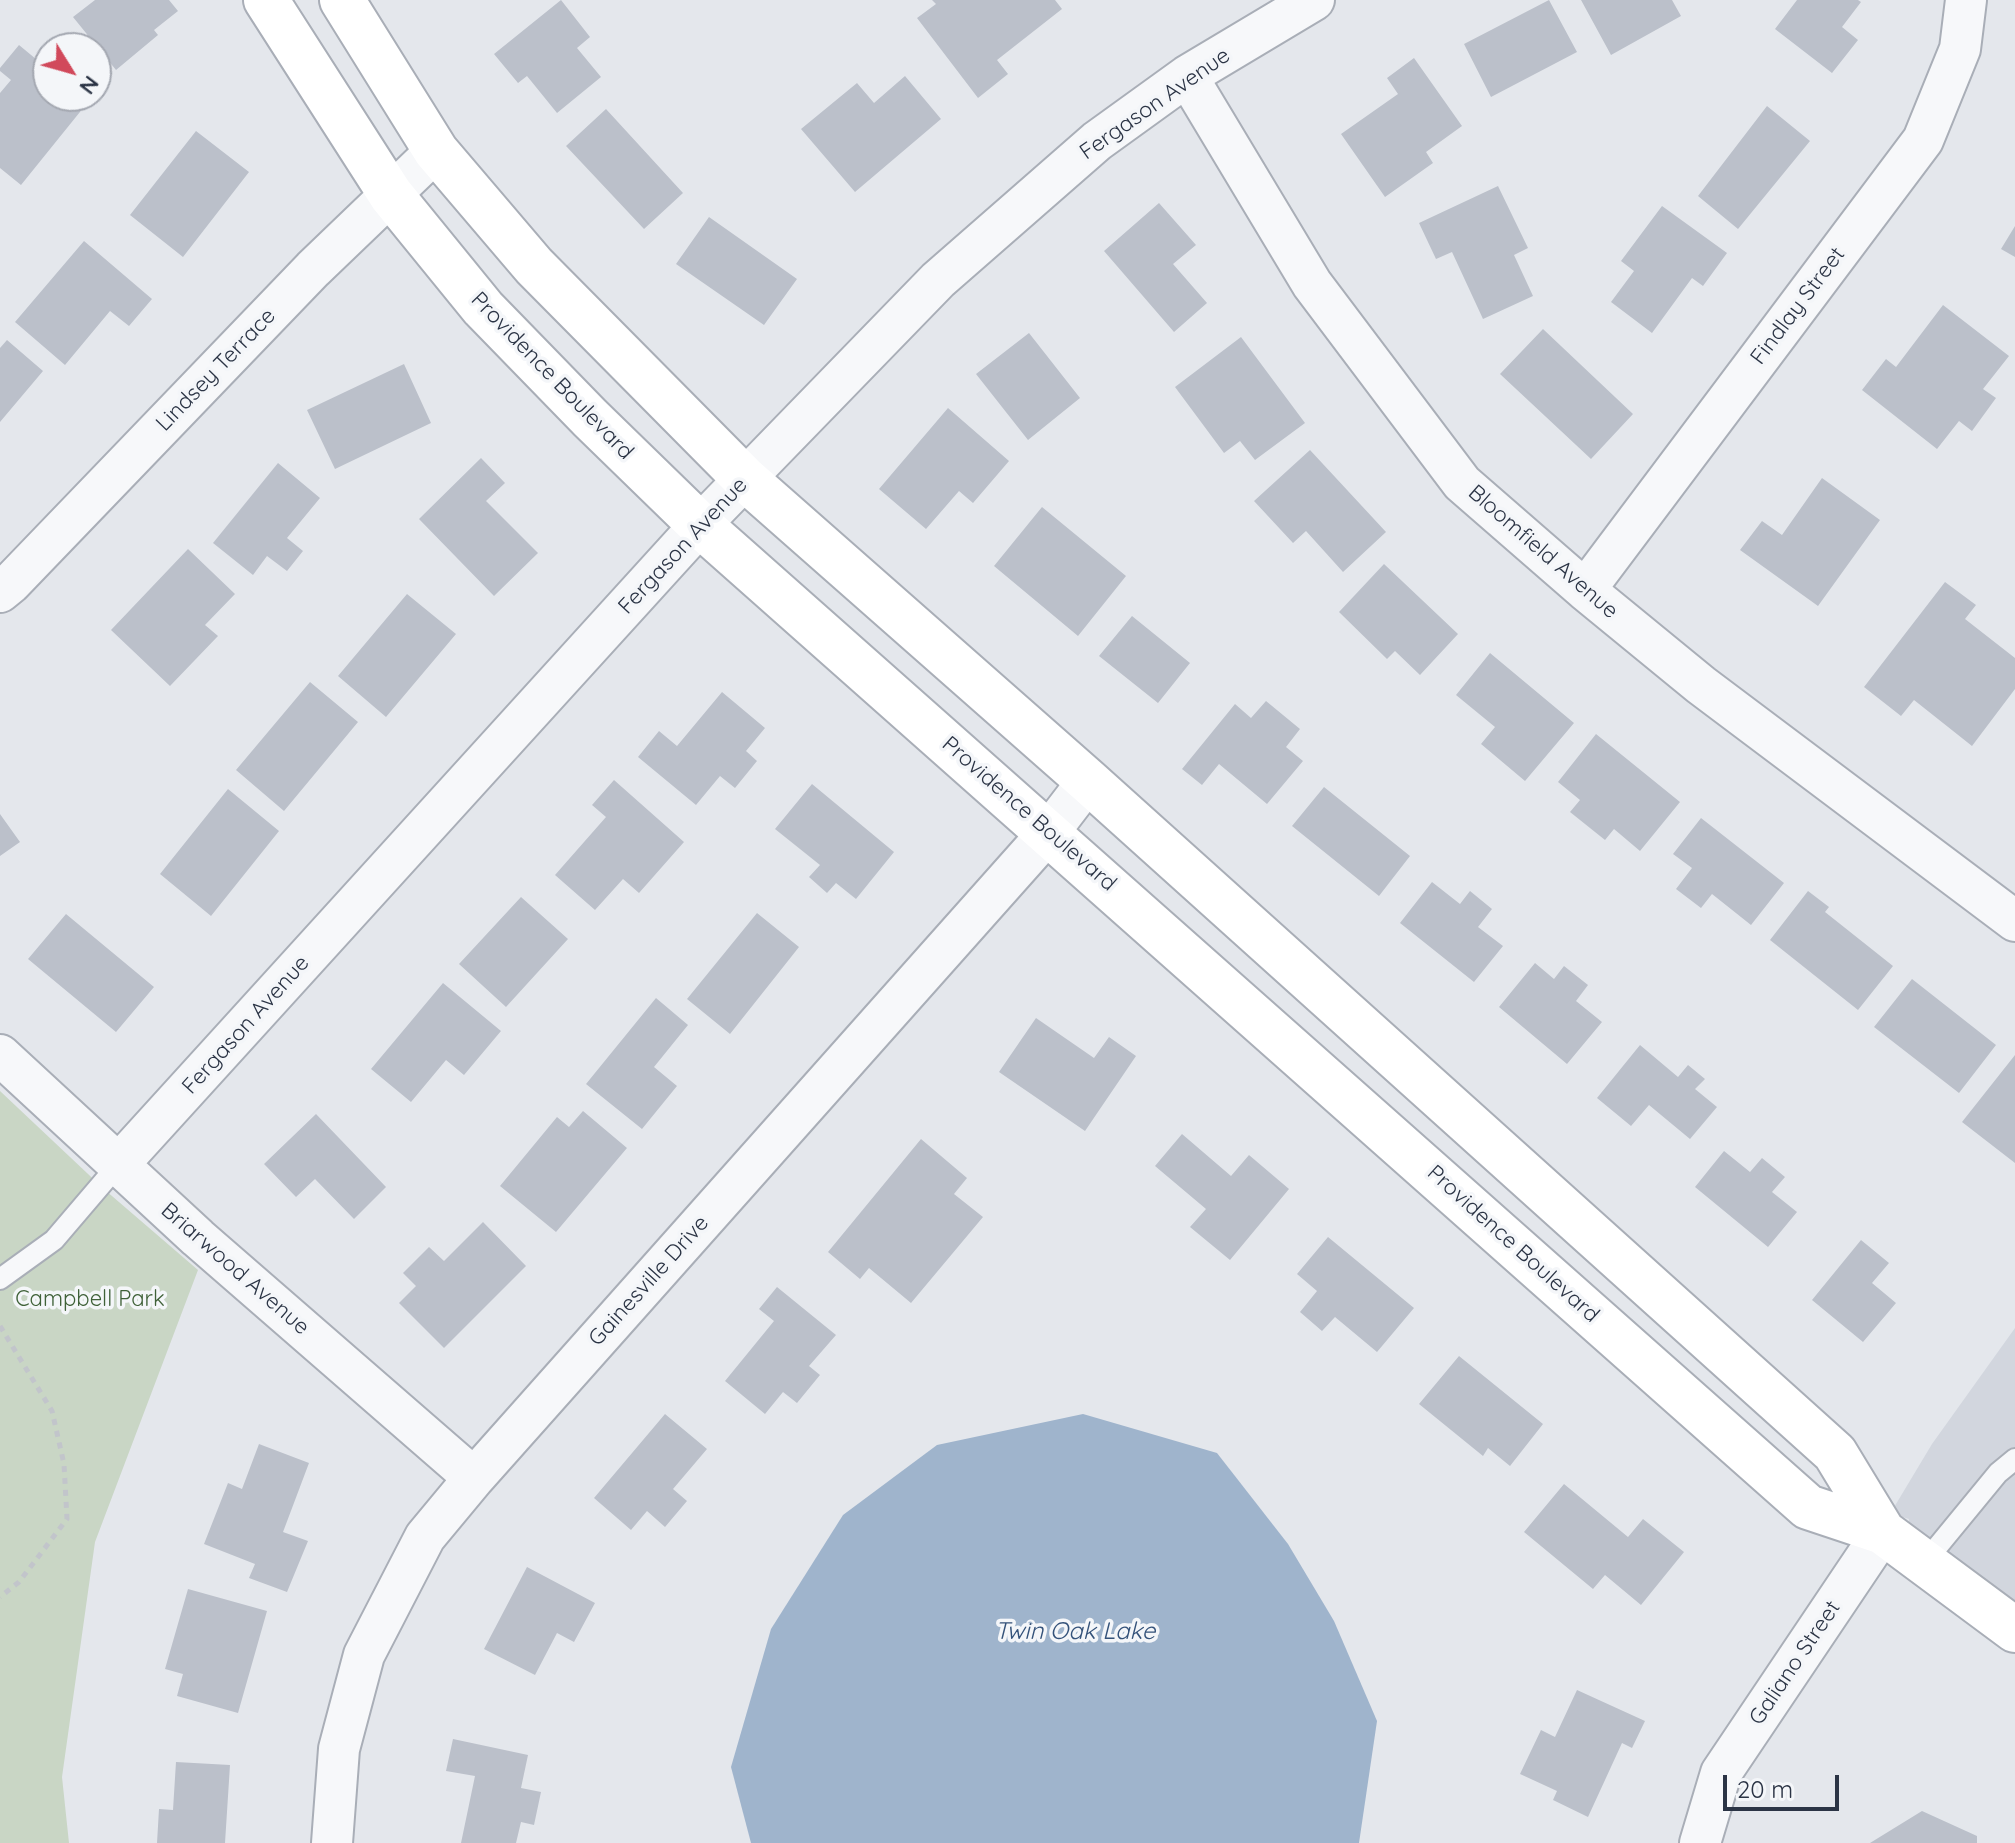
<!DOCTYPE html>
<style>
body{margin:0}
#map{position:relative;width:2015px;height:1843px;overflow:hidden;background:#e4e7ec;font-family:Quicksand,sans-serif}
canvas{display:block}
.north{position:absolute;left:32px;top:32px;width:80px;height:80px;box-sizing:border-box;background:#f4f6f9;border:2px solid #a4a8b1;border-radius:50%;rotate:127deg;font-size:22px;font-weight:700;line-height:32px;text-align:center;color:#2b3445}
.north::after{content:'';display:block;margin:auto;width:28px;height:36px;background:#d1495b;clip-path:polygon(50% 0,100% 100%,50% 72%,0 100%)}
.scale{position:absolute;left:1723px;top:1775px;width:116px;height:36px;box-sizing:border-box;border:4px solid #2b3445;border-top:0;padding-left:10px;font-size:24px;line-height:28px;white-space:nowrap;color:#2b3445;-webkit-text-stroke:6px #f4f6f9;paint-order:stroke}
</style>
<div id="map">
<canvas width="2015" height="1843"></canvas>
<div class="north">N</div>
<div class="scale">20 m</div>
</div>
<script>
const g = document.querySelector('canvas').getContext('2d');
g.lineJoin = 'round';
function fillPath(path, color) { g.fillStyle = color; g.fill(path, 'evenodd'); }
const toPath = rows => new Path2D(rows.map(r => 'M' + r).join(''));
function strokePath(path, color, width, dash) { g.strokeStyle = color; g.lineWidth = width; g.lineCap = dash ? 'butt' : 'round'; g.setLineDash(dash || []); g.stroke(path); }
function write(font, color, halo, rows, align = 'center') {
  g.font = font + ' Quicksand,sans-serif'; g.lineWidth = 7; g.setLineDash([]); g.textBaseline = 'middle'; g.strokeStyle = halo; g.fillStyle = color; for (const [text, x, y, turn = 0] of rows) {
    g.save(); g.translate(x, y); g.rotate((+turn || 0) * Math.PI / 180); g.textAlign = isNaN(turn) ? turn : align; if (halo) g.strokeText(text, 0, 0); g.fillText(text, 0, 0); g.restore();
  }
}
fillPath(toPath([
 [2015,1328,2015,1605,1908,1525,1909,1519,1897,1515,1893,1509,1932,1444]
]), '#d2d6de');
fillPath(toPath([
 [0,1091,105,1190,198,1270,95,1542,62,1777,69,1843,0,1843]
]), '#c9d6c5');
fillPath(toPath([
 [1083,1414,1217,1453,1288,1544,1334,1621,1377,1721,1359,1843,751,1843,731,1767,771,1629,843,1515,937,1445]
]), '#9fb4cc');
fillPath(toPath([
 [95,0,169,0,178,11,154,30,158,35,116,70,73,17],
 [561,0,590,37,577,48,601,77,557,113,527,76,518,83,494,54],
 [932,0,1055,0,1062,9,997,60,1008,74,978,98,917,18,936,4],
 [1549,0,1577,52,1491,97,1464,44],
 [1581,0,1672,0,1681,16,1611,55],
 [1797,0,1858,0,1861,2,1842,27,1858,40,1832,73,1775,29],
 [19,45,48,69,48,96,81,96,88,102,21,185,0,168,0,93,11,80,0,71,0,68],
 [1414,58,1462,126,1426,152,1433,163,1385,197,1341,134,1398,94,1387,78],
 [905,76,941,119,855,192,801,129,857,83,874,103],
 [1767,106,1810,141,1738,229,1698,196],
 [606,109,683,193,644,229,566,146],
 [196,131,249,172,183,257,130,215],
 [1498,186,1528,248,1514,255,1533,296,1483,319,1452,252,1436,259,1419,223],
 [1159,203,1196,245,1173,264,1207,303,1174,332,1104,251],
 [1662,206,1727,253,1703,286,1692,278,1652,333,1611,302,1634,271,1621,261],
 [709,217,797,279,764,325,676,264],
 [2015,226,2015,257,2001,249],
 [84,241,152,299,129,326,110,311,65,365,15,322],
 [1943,305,2009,356,1983,389,1996,398,1972,431,1959,421,1937,449,1862,390,1886,359,1896,367],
 [1543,329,1633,414,1591,459,1500,374],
 [1029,333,1080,398,1028,440,976,374],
 [1241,337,1305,423,1255,460,1240,441,1224,453,1175,387],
 [7,340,43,371,0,422,0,348],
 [404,364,431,423,335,469,307,410],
 [948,408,1009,461,973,503,959,491,926,529,879,489],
 [1310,450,1386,532,1343,572,1306,531,1293,543,1254,501],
 [481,458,505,483,486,501,538,553,494,596,419,519],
 [278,463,320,498,287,538,303,551,287,571,267,556,253,575,213,543],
 [1822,478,1880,520,1818,606,1740,550,1762,521,1782,535],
 [1042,507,1126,576,1078,636,994,566],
 [188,549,235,594,205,625,218,636,170,686,111,630],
 [1384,564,1458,634,1420,675,1395,651,1387,659,1339,612],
 [1945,582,1976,605,1965,619,2015,658,2015,689,1972,746,1914,700,1901,716,1864,687],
 [407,594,456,634,386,717,338,676],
 [1132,616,1190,663,1158,703,1099,656],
 [1490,653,1574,723,1525,781,1481,744,1495,727,1456,695],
 [310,682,358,722,284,811,236,770],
 [722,692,765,728,746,751,757,761,735,788,720,776,696,805,638,757,659,731,677,746],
 [1266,701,1300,729,1286,747,1303,761,1267,804,1219,764,1202,785,1182,769,1235,704,1251,718],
 [1596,734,1680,802,1640,851,1614,829,1605,840,1570,812,1580,800,1558,782],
 [614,780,684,842,639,893,623,879,595,910,555,875,606,817,592,805],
 [812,784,894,852,856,899,836,883,827,893,809,877,820,865,775,829],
 [1324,787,1410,856,1379,896,1292,826],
 [228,789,279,831,211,916,160,874],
 [0,814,20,842,0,856],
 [1701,818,1784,883,1751,925,1712,894,1701,908,1676,889,1692,868,1673,854],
 [1432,882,1460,904,1470,891,1492,909,1478,927,1503,946,1474,982,1400,923],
 [1808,891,1829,907,1825,912,1893,966,1858,1010,1770,940],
 [521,897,568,939,506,1007,459,964],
 [757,913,799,947,730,1034,687,999],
 [66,914,154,987,116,1032,28,959],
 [1535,963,1554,979,1564,966,1588,985,1576,1001,1602,1022,1567,1064,1499,1007],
 [1912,979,1996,1045,1959,1093,1874,1027],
 [443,983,501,1031,464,1075,446,1060,411,1102,371,1069],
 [656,998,688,1025,654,1067,677,1086,642,1129,586,1084],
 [1036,1018,1094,1058,1109,1037,1136,1056,1085,1131,999,1072],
 [1640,1045,1678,1077,1688,1065,1705,1079,1695,1089,1717,1107,1690,1139,1649,1105,1631,1126,1597,1098],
 [2015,1055,2015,1163,1962,1122],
 [583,1111,627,1148,556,1232,500,1186,557,1117,569,1127],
 [316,1114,386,1187,354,1219,315,1179,296,1197,264,1164],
 [1182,1134,1231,1176,1249,1155,1289,1189,1230,1260,1190,1227,1206,1209,1155,1166],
 [921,1139,967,1178,954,1194,983,1217,911,1303,869,1268,860,1279,828,1252],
 [1724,1151,1750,1172,1762,1158,1785,1177,1772,1192,1797,1212,1768,1247,1695,1187],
 [483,1222,526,1266,444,1348,399,1303,416,1286,403,1273,429,1247,444,1261],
 [1328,1237,1414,1308,1377,1352,1335,1317,1322,1331,1300,1312,1317,1291,1297,1274],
 [1861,1240,1889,1263,1872,1283,1896,1303,1863,1342,1812,1300],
 [777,1287,836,1335,809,1366,820,1375,797,1403,783,1392,765,1414,725,1381,774,1321,759,1309],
 [1459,1356,1543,1424,1510,1466,1488,1448,1483,1456,1419,1404],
 [665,1414,707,1449,673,1489,687,1501,665,1527,647,1511,631,1530,594,1498],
 [259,1444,309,1463,283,1532,308,1541,287,1592,249,1578,255,1564,204,1544,228,1483,242,1489],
 [1564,1484,1628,1537,1643,1519,1684,1552,1641,1605,1605,1575,1593,1589,1524,1532],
 [527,1567,595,1603,574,1642,557,1633,535,1675,484,1649],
 [188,1589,267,1611,238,1713,177,1696,183,1674,165,1669],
 [1577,1690,1645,1721,1632,1748,1622,1743,1588,1817,1553,1800,1557,1791,1520,1774,1541,1730,1555,1737],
 [453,1739,528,1755,521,1788,541,1792,534,1825,521,1822,516,1843,461,1843,475,1776,446,1771],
 [176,1762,230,1765,225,1843,157,1843,159,1809,173,1810],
 [1922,1811,1977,1836,1977,1843,1870,1843]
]), '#bbc0ca');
const lane = toPath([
 [0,1279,54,1240,118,1165],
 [1924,1563,1998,1473,2015,1459]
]);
const street = toPath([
 [1187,76,1312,284,1462,483,1585,590,1701,685,2015,921],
 [1585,590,1923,140,1960,49,1966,0],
 [0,592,11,583,313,269,436,151],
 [0,1055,198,1238,474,1478],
 [118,1165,700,525,938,280,1097,141,1187,76,1314,0],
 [332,1843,339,1749,364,1655,425,1537,474,1478,1049,832,1088,781],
 [1700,1843,1721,1773,1883,1532]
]);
const secondary = toPath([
 [266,0,391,195,483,308,590,418,700,525,1808,1507,1883,1532,2015,1630],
 [342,0,436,151,534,266,744,478,1088,781,1835,1453,1883,1532]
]);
strokePath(lane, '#a9aeb7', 24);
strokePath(street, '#a9aeb7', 44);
strokePath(secondary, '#a9aeb7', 48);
strokePath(toPath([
 [0,1326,52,1411,64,1464,67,1519,19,1582,0,1597]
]), '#c2c5cb', 5, [6, 6]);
strokePath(lane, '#f7f8fa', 20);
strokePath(street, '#f7f8fa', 40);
strokePath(secondary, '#fff', 44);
write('22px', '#2b3445', '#f4f6f9', [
 ["Fergason Avenue",1155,104,-35],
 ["Findlay Street",1798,306,-53],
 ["Lindsey Terrace",216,370,-46],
 ["Providence Boulevard",552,376,46],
 ["Fergason Avenue",683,546,-47],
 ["Bloomfield Avenue",1543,552,41],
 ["Providence Boulevard",1029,814,41],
 ["Fergason Avenue",246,1025,-48],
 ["Providence Boulevard",1513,1244,42],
 ["Briarwood Avenue",235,1269,41],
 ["Gainesville Drive",649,1281,-48],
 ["Galiano Street",1795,1663,-56]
]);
write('22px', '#3f6138', '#f4f6f9', [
 ["Campbell Park",90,1299]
]);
write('italic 24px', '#34527a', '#f4f6f9', [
 ["Twin Oak Lake",1075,1632]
]);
</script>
